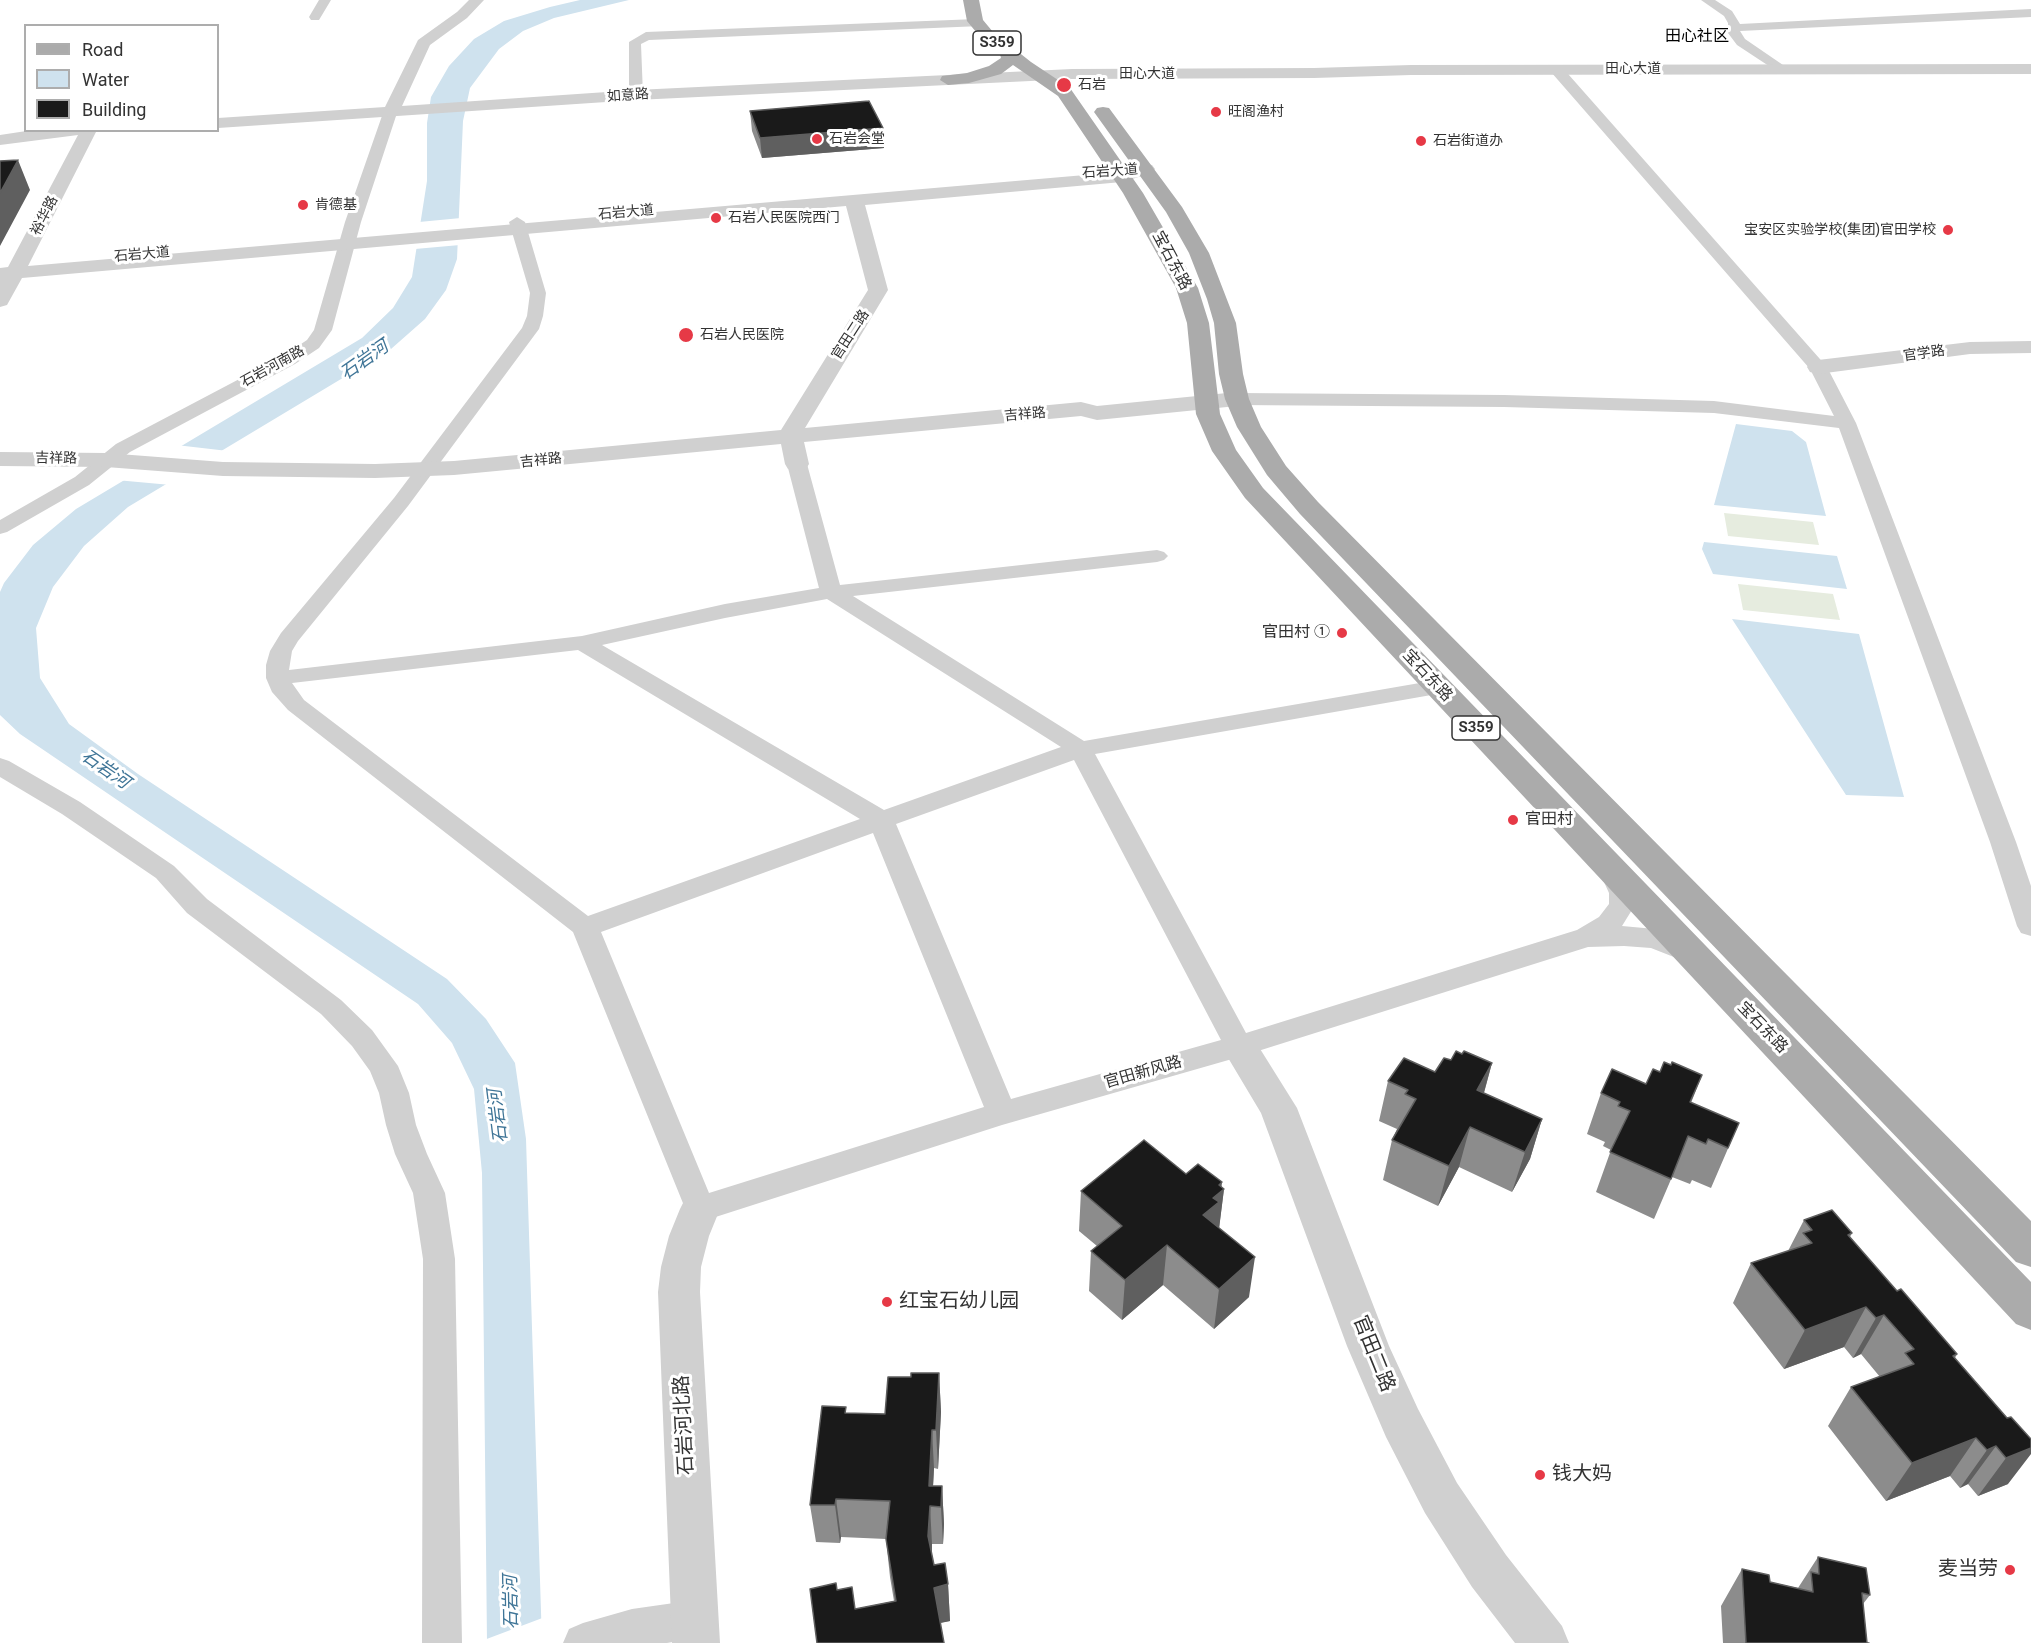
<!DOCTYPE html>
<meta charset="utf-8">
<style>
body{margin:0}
#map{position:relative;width:2031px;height:1643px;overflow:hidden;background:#fff;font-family:Roboto,sans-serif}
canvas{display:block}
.legend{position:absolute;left:24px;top:24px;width:195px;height:108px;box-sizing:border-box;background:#fff;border:2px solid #adadad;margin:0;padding:8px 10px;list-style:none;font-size:18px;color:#333}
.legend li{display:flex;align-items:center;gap:12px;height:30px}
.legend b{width:30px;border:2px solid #adadad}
</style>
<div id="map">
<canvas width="2031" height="1643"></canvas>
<ul class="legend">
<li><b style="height:8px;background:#ababab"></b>Road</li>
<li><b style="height:16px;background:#cfe2ee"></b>Water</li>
<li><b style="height:16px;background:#1a1a1a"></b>Building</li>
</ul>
</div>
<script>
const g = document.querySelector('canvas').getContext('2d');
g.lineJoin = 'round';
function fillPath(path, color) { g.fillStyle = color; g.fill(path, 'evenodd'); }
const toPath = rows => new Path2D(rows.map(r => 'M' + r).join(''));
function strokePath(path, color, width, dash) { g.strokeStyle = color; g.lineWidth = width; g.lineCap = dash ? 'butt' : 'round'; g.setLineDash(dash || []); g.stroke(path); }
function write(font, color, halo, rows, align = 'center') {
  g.font = font + ' Roboto,"Noto Sans SC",sans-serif'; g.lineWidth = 6; g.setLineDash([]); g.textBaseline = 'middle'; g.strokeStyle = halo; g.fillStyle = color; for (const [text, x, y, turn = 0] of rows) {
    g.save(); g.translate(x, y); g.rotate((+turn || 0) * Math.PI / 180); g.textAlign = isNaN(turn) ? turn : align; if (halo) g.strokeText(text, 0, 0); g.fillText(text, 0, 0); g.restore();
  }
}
fillPath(toPath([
 [1724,513,1813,522,1819,545,1728,536],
 [1738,584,1833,594,1840,620,1743,610]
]), '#e6ecdf');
fillPath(toPath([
 [580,0,629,0,554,18,523,31,499,49,470,88,463,121,457,259,446,290,425,319,391,349,128,507,84,546,53,587,36,628,40,678,69,724,138,774,447,979,486,1019,515,1063,526,1139,542,1643,487,1643,482,1173,474,1089,452,1043,418,1004,20,734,0,715,0,592,4,583,33,545,76,509,362,338,393,308,412,277,427,181,427,123,431,97,449,66,474,39,504,21,550,7],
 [1736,424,1792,431,1806,442,1826,516,1714,505],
 [1704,542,1837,556,1847,589,1713,574,1702,549],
 [1732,619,1859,634,1904,797,1846,795]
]), '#cfe2ee');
fillPath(toPath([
 [461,218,460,245,415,249,419,222],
 [176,445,228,451,171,485,116,480],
 [545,1617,545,1643,484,1643,484,1640]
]), '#fff');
fillPath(toPath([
 [319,0,331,0,319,20,311,20,309,17,319,0],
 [1701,0,1715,0,1732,11,1740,24,2031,9,2031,17,1740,31,1745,39,1783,65,1784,68,1778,72,1737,45,1728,33,1728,23,1724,16,1701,0],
 [977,19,981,20,981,26,649,40,641,44,643,95,636,99,629,95,629,42,646,32,977,19],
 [1556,65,1561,66,1827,367,1856,423,2016,842,2031,886,2031,936,2021,933,2017,926,1990,842,1839,428,1714,413,1504,407,1237,405,1231,403,1228,399,1231,395,1237,393,1504,395,1714,401,1834,416,1810,369,1551,72,1550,69,1551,66,1556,65],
 [390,109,397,113,361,222,332,330,319,348,295,364,130,452,89,485,7,532,0,534,0,520,75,477,116,444,283,356,307,340,314,330,345,222,383,113,390,109],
 [517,217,525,222,546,293,543,316,539,329,408,506,298,641,292,651,289,670,582,636,725,604,819,588,787,464,790,460,797,458,804,460,807,464,840,585,1157,550,1164,552,1168,556,1164,560,1157,562,853,596,1084,741,1437,680,1445,682,1449,687,1445,692,1437,694,1095,754,1246,1033,1577,930,1599,917,1609,904,1609,893,1599,871,1603,865,1612,862,1621,865,1635,893,1635,905,1622,926,1655,929,1699,946,1703,953,1699,960,1689,963,1651,948,1624,946,1588,947,1239,1057,1002,1125,700,1222,689,1218,573,932,288,710,272,692,266,678,266,665,270,651,281,633,394,498,522,328,527,316,530,293,509,222,517,217],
 [827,599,1061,747,884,810,602,645,725,618,827,599],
 [578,650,860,819,588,916,304,700,292,683,578,650],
 [1074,760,1221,1040,1011,1099,896,824,1074,760],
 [873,833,984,1107,709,1193,601,932,873,833],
 [0,758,9,761,80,802,174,866,207,899,341,1000,372,1030,398,1066,409,1093,416,1125,427,1154,445,1193,455,1259,462,1643,422,1643,423,1259,413,1193,395,1154,386,1125,379,1093,370,1071,352,1046,321,1014,187,913,156,878,62,814,0,777,0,758],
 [695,1600,709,1605,714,1619,709,1633,695,1638,667,1643,563,1643,569,1629,583,1623,632,1609,695,1600]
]), '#d0d0d0');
fillPath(toPath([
 [469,0,484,0,467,18,430,45,402,106,636,90,1072,69,1314,68,1411,65,2031,64,2031,74,1411,75,1314,78,1072,79,636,100,218,128,218,118,385,107,418,40,457,12,469,0],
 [33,130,97,130,28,266,1120,172,1146,164,1152,165,1155,169,1152,173,1122,182,865,205,888,290,805,428,1081,402,1097,406,1237,392,1245,394,1248,399,1245,404,1237,406,1097,420,1081,416,804,442,809,464,806,469,797,471,788,469,785,464,781,444,454,475,375,478,223,476,106,467,0,466,0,452,106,453,223,462,375,464,454,461,781,430,868,290,846,206,22,278,7,305,0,307,0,268,8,267,78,135,0,145,0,135,33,130],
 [2031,341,2031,353,1970,354,1818,374,1810,372,1807,367,1810,362,1818,360,1970,342,2031,341],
 [1239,1032,1252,1036,1297,1108,1389,1346,1418,1409,1457,1483,1506,1555,1562,1626,1569,1643,1515,1643,1472,1587,1425,1513,1386,1437,1347,1346,1261,1113,1221,1046,1226,1036,1239,1032],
 [700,1193,714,1197,720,1209,709,1236,701,1267,700,1292,720,1643,672,1643,658,1292,661,1267,669,1236,680,1209,686,1197,700,1193]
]), '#d0d0d0');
fillPath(toPath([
 [963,0,979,0,983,20,993,32,1031,62,1070,88,1143,193,1198,288,1209,323,1220,414,1236,450,1263,488,2031,1282,2031,1330,2016,1324,1245,498,1212,451,1196,414,1187,323,1176,288,1123,193,1058,96,1013,65,1001,74,969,83,948,85,940,80,942,76,967,73,989,66,1001,58,1000,54,981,38,967,21,963,0],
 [1103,107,1109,108,1182,207,1209,253,1236,323,1243,374,1249,399,1261,427,1286,466,1318,502,2031,1221,2031,1267,2016,1262,1300,514,1267,475,1237,427,1225,399,1219,374,1214,323,1207,299,1189,253,1166,212,1094,112,1097,108,1103,107]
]), '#ababab');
fillPath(toPath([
 [750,111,883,128,884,148,762,158,752,131],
 [1462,1054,1492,1063,1484,1093,1542,1119,1530,1159,1512,1192,1459,1167,1438,1206,1383,1180,1392,1140,1397,1129,1379,1121,1388,1081,1435,1072,1451,1060],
 [1702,1075,1691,1103,1739,1123,1711,1188,1692,1180,1690,1184,1672,1177,1654,1219,1596,1192,1611,1150,1603,1146,1605,1142,1587,1134,1601,1093,1646,1084],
 [1186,1174,1221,1187,1224,1189,1219,1228,1249,1297,1214,1329,1163,1285,1122,1320,1089,1291,1091,1251,1097,1246,1079,1231,1081,1191],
 [1804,1220,1852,1233,1850,1237,1897,1291,1957,1354,1955,1358,2007,1418,2008,1484,1978,1496,1968,1484,1960,1488,1950,1476,1886,1501,1828,1426,1851,1387,1880,1377,1861,1354,1853,1358,1844,1347,1784,1369,1733,1303,1751,1263,1788,1251],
 [939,1373,941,1412,938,1469,934,1468,933,1486,942,1486,944,1524,943,1544,932,1544,932,1555,934,1565,948,1584,950,1621,817,1643,837,1590,855,1609,894,1601,890,1577,886,1539,841,1537,840,1543,816,1542,810,1505,846,1407,846,1413,885,1414,911,1377],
 [1818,1557,1870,1595,1863,1604,1867,1643,1869,1643,1723,1643,1721,1606,1742,1569,1770,1582,1798,1588]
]), '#8c8c8c');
fillPath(toPath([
 [883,128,884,148,762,158,760,138],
 [18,160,30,190,0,246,0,193],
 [1492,1063,1481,1103,1477,1090],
 [1542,1119,1530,1159,1512,1192,1525,1152],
 [1470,1127,1459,1167,1438,1206,1449,1166],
 [1222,1182,1221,1192,1224,1189,1219,1229,1203,1215,1213,1198,1219,1185],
 [1167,1245,1163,1285,1122,1320,1125,1280],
 [1255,1257,1249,1297,1214,1329,1219,1289],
 [1866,1307,1844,1347,1784,1369,1805,1330],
 [1884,1315,1861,1354,1853,1358,1876,1318],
 [939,1373,941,1412,938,1469,936,1430],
 [932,1430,934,1468,932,1506,930,1506,932,1544,931,1573,928,1536,929,1486],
 [1976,1438,1950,1476,1886,1501,1912,1463],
 [1996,1446,1968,1484,1960,1488,1987,1450],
 [2031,1448,2031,1454,2008,1484,1978,1496,2006,1458],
 [942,1486,944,1524,943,1544,941,1507],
 [836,1499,841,1537,840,1543,835,1505],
 [948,1584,950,1621,936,1624,934,1588]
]), '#5f5f5f');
const building = toPath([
 [869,101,883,128,760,138,750,111,869,101],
 [18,160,0,193,0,161,18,160],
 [1456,1051,1462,1054,1464,1051,1492,1063,1477,1090,1542,1119,1525,1152,1470,1127,1449,1166,1392,1140,1416,1099,1405,1094,1408,1090,1388,1081,1404,1058,1435,1072,1444,1058,1451,1060,1456,1051],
 [1664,1062,1671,1065,1672,1062,1702,1075,1690,1102,1739,1123,1728,1148,1708,1139,1706,1144,1688,1136,1671,1179,1610,1152,1630,1111,1618,1106,1620,1102,1601,1093,1612,1069,1646,1084,1653,1069,1660,1072,1664,1062],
 [1144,1140,1186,1174,1198,1164,1222,1182,1219,1185,1224,1189,1213,1198,1219,1202,1203,1215,1255,1257,1219,1289,1167,1245,1125,1280,1091,1251,1122,1226,1081,1191,1144,1140],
 [1832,1210,1852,1233,1848,1235,1897,1291,1901,1289,1957,1354,1953,1356,2007,1418,2011,1417,2031,1439,2031,1448,2006,1458,1996,1446,1987,1450,1976,1438,1912,1463,1851,1387,1914,1364,1905,1353,1914,1349,1884,1315,1876,1318,1866,1307,1805,1330,1751,1263,1812,1243,1803,1233,1812,1230,1804,1220,1832,1210],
 [911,1373,939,1373,936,1430,932,1430,929,1486,942,1486,941,1507,930,1506,928,1536,934,1565,945,1563,948,1584,934,1588,944,1643,817,1643,810,1589,836,1583,837,1590,852,1587,855,1609,896,1601,886,1539,890,1501,836,1499,835,1505,810,1505,822,1406,846,1407,845,1413,885,1414,888,1377,911,1377,911,1373],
 [1818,1557,1866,1568,1870,1595,1862,1593,1867,1643,1869,1643,1746,1643,1742,1569,1769,1575,1770,1582,1813,1592,1811,1572,1819,1574,1818,1557]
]);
fillPath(building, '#1a1a1a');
strokePath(building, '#5f5f5f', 1.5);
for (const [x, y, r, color] of [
 [1064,85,8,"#e63946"],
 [1216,112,6,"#e63946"],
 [817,139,6,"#e63946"],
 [1421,141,6,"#e63946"],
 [303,205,6,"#e63946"],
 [716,218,6,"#e63946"],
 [1948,230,6,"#e63946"],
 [686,335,8,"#e63946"],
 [1342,633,6,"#e63946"],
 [1513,820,6,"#e63946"],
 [887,1302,6,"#e63946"],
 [1540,1475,6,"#e63946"],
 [2010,1570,6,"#e63946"]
]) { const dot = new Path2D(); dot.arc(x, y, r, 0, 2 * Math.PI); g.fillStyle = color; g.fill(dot); strokePath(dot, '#fff', 2); }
write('14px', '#333', '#fff', [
 ["田心大道",1633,69],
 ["田心大道",1147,74],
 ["如意路",628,96,-4],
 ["石岩大道",1110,172,-4],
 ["石岩大道",626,213,-5],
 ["裕华路",45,216,-63],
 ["石岩大道",142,255,-5],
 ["官田二路",851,335,-57],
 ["官学路",1924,354,-8],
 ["石岩河南路",273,367,-29],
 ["吉祥路",1025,415,-5],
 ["吉祥路",56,459,1],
 ["吉祥路",541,461,-6]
]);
write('14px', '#333', '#fff', [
 ["石岩",1078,85],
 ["旺阁渔村",1228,112],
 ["石岩会堂",829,139],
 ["石岩街道办",1433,141],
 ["肯德基",315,205],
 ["石岩人民医院西门",728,218],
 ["宝安区实验学校(集团)官田学校",1936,230,"right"],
 ["石岩人民医院",700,335]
], 'left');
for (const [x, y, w] of [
 [997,43,48],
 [1476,728,48]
]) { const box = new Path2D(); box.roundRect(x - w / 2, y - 12, w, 24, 4.5); g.fillStyle = '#fff'; g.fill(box); strokePath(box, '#333', 1.5); }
write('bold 15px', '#333', null, [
 ["S359",997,43],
 ["S359",1476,728]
]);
write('16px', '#000', '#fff', [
 ["田心社区",1697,37]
]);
write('16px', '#333', '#fff', [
 ["宝石东路",1171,261,62],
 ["宝石东路",1427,676,47],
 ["宝石东路",1762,1028,46],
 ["官田新风路",1143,1073,-16]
]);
write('16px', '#333', '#fff', [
 ["官田村 ①",1330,633],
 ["官田村",1525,820,"left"]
], 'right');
write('italic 18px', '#3f7597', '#fff', [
 ["石岩河",365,361,-35],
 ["石岩河",105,770,35],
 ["石岩河",499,1116,-97],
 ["石岩河",512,1602,-91]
]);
write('20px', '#333', '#fff', [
 ["红宝石幼儿园",899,1302],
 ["钱大妈",1552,1475],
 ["麦当劳",1998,1570,"right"]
], 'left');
write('20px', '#333', '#fff', [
 ["官田二路",1373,1354,68],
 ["石岩河北路",685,1425,-93]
]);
</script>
